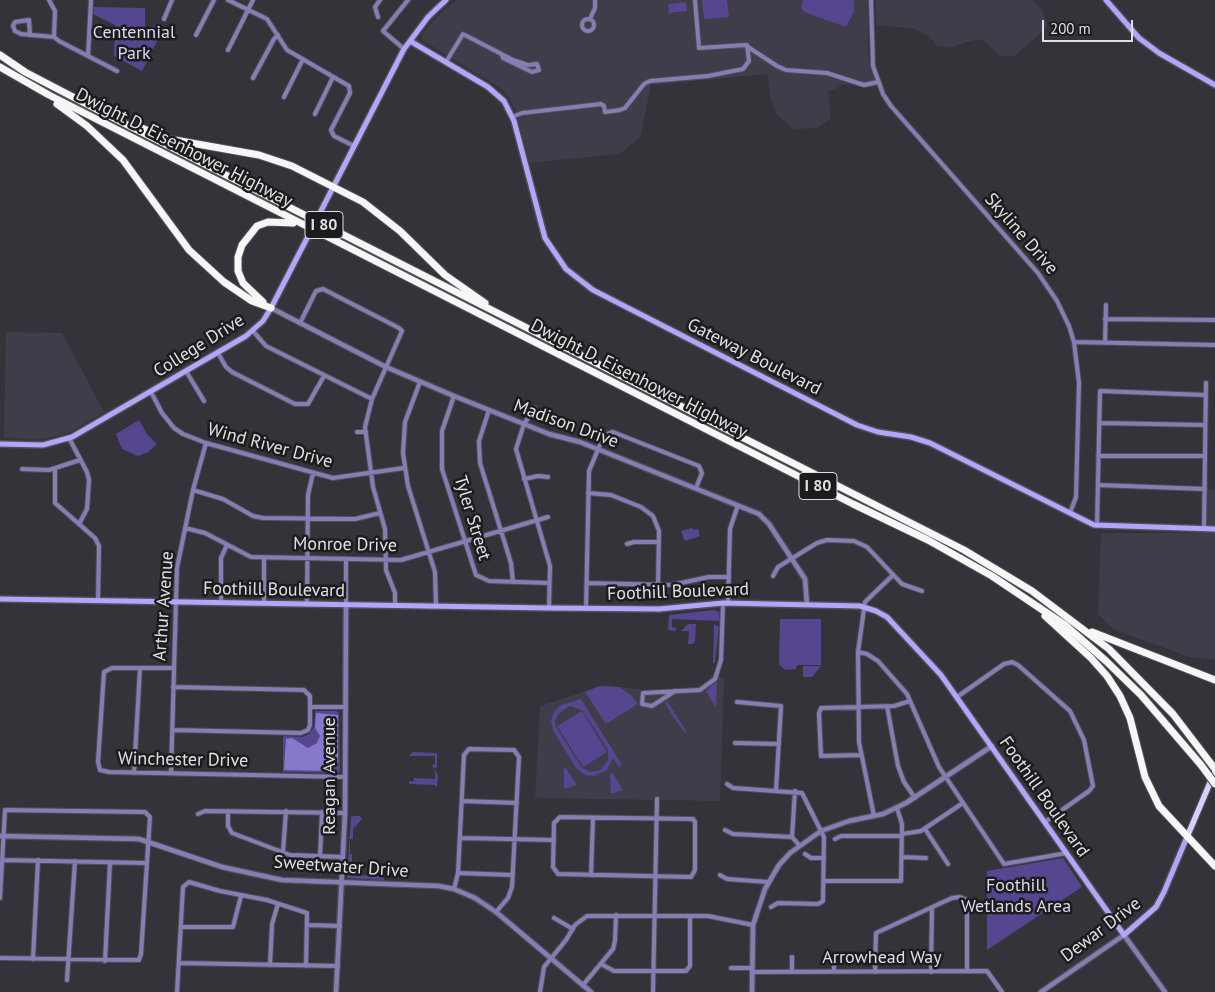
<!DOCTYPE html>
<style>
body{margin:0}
#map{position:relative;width:1215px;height:992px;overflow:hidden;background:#34333a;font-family:"PT Sans",sans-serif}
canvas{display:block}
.scale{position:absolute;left:1042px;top:20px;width:91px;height:22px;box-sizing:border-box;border:2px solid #e0e0e4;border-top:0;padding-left:6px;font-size:15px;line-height:18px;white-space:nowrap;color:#e0e0e4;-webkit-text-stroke:4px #1c1c1e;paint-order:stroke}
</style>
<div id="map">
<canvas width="1215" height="992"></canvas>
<div class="scale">200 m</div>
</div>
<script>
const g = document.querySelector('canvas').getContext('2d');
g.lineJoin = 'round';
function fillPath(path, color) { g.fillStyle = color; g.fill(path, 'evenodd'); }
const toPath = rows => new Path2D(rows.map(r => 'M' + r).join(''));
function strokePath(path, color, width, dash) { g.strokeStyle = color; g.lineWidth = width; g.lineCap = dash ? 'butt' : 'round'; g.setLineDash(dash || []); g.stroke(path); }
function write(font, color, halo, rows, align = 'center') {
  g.font = font + ' "PT Sans",sans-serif'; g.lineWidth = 5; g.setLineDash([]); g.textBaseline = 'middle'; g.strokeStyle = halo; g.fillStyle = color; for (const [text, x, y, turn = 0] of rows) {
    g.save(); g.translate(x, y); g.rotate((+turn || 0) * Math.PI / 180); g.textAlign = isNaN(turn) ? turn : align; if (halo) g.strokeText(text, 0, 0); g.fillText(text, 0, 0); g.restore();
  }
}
fillPath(toPath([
 [457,0,868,0,868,56,876,88,845,84,828,92,831,118,818,128,794,129,777,115,770,97,768,74,651,85,640,138,619,154,530,163,515,109,509,97,501,88,422,40,422,34,443,11],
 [876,0,1033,0,1042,10,1047,23,1046,29,1014,56,1005,56,999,55,984,41,977,39,949,48,937,46,930,37,916,29,876,25],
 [6,332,62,333,104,412,70,432,49,438,33,440,4,437],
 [1205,489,1215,490,1215,660,1190,657,1115,630,1098,614,1101,533,1203,533],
 [712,674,724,678,720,801,535,798,540,706,605,685,644,690,696,688,708,680]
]), '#3e3d49');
fillPath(toPath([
 [702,0,727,0,729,17,704,19],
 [803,0,854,0,854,12,846,27,804,12,801,8],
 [686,2,687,11,669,13,668,4],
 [94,7,145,8,145,27,155,26,160,23,162,31,142,71,114,56,115,25,93,14],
 [139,420,147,434,157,444,148,452,138,456,122,449,116,434],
 [692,528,693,530,698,529,700,536,685,541,681,531],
 [714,610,719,612,719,621,672,619,672,627,676,628,676,631,668,630,669,615],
 [780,619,821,619,821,665,797,665,796,669,785,670,779,664],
 [688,624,696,624,695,642,692,644,688,644,689,631,681,631],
 [714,624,719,627,715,663,713,663],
 [803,666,821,666,812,677,803,677],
 [717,681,716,708,706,691],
 [599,686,619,687,631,695,638,704,606,724,585,692],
 [581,699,622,765,619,767,613,758,607,770,594,776,585,775,576,768,553,730,551,720,554,712,561,705],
 [570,706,583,711,608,750,608,760,600,770,590,772,582,768,556,727,555,721,559,713],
 [667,701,686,731,684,732,672,715,665,703],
 [315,711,336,711,339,713,340,771,338,773,283,772,283,738,284,736,303,737,309,734,314,727],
 [582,711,607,752,583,767,557,726],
 [413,752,437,753,437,767,434,769,432,765,435,764,435,756,409,756],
 [565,767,577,785,564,789,564,768],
 [435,770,438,775,437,787,434,785,409,784,409,781,414,781,414,778,435,779,435,771,432,771],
 [612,772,623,790,611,794,610,773],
 [351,816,360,816,362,819,353,829,353,839,350,839,350,854,352,854,352,867,350,870,356,876,359,875,383,876,384,880,347,878],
 [1063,858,1082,887,987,950,987,871]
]), '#56468f');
fillPath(toPath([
 [316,713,338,715,338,762,330,771,284,770,286,739,292,738,308,748,317,743,320,736,315,728]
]), '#8878cc');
const minor = toPath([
 [49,0,55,11,54,37],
 [228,0,267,19,287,50,349,86,350,93,331,130,334,136,354,146],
 [695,0,699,48,745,45,777,66,786,70,827,73,864,85,878,82],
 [871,0,873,66,883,94,891,106,1038,273,1057,301,1069,326,1074,342,1079,383,1076,497,1070,513],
 [378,17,375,7,380,0],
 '582 25a6 6 0 1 1 12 0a6 6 0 1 1-12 0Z',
 [164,19,172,0],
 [590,19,595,8,595,0],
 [30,35,29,20,15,22,13,26,15,31,21,34,54,37],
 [196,35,214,0],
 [54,37,59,41,117,71],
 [404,49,383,31,408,0],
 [228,50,253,0],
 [88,56,91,0],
 [446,62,463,34,513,60,528,65,537,64,539,70,532,72,503,58,502,55],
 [253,78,274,39,278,35],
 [284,97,303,59],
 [315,114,333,77],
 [512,117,522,113,601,104,604,106,605,112,620,110,625,108,644,84,650,81,708,76,743,69,749,61,747,45],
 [1105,319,1215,320],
 [300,323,316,291,323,289,399,328,402,331,372,399,365,427,373,487,385,529,386,570,395,593,395,605],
 [253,331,266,346,372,399],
 [1074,342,1215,345],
 [1105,343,1106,305],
 [218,353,226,367,232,372,295,404,308,404,324,376],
 [186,371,204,401],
 [420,382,405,422,403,453,408,486,435,572,436,606],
 [151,392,162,413,174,428,183,434,206,443,333,478,404,468],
 [454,396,442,431,442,469,476,575,489,581,549,583],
 [535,408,524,424,516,449,550,566,549,608],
 [489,410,479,441,480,463,511,563,513,582],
 [1099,423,1205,425],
 [357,432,366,432],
 [69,438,87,472,89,480,87,509,79,524],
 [1098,456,1204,456],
 [22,469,49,470,80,460],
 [55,469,55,503,95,538,99,546,98,600],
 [524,479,538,476,548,477],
 [1098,485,1205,489],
 [193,490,223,499,253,516,263,518,355,519,380,513],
 [588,493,611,495,641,507,653,516,659,531,658,584],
 [1097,526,1100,391,1205,395],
 [185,528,205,533,251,557,401,560,548,517],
 [1204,529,1206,383],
 [627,544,634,542,659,542],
 [773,576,778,567,817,543,827,540,854,541,867,547,902,584,922,591],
 [587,583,671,585,709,577,729,577],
 [221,603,221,558,227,545],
 [264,603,264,558],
 [728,603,730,529,738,505],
 [307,604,308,495,313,473],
 [346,605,346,559],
 [586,609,589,471,604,435,613,432,699,466,702,473,696,488],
 [858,652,867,654,878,661,907,694,939,767,1004,864,1067,853],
 [174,668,112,668,104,672,98,762,100,770,109,772,345,777],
 [675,691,652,706,642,704,643,693,700,690,715,679,721,660,723,603],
 [957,697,1004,664,1012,662,1018,665,1070,711,1084,740,1093,786,1089,791,1045,822],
 [737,702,781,706,776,790],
 [887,706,898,766,904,782,915,798],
 [310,707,344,707],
 [172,730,301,733,308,730,310,725,310,696,304,690,173,687],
 [735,743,779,744],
 [861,755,821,756,819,713,821,708,894,706,910,701],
 [134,773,140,668],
 [171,773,177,568,193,490,206,443],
 [727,784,733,788,802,793,824,837,823,901,818,904,778,903,771,907],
 [462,801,517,803],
 [228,811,228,826,232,833,290,855,343,857],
 [198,814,205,811,345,813],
 [874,816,859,742,858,652,865,602,893,575],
 [560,817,693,819,695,822,695,870,691,877,558,874,553,867,554,823,560,817],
 [925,829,948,864],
 [725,830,733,834,792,837,799,845],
 [902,834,921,831,963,803],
 [792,837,795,791],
 [460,838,554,840],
 [835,839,841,836,902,836],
 [283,852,286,811],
 [805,854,811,858,824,858],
 [320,856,322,812],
 [902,857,926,858],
 [2,860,146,863],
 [458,873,513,875],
 [591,875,593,818],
 [720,875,727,879,768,882],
 [824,881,901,881,902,824,897,808],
 [454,889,458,873,464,755,469,749,514,750,519,757,512,887,508,898,496,912],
 [0,898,5,810,145,812,150,817,141,954,139,960,0,958],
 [554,918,573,929],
 [308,925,340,926],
 [181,927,233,927,241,896],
 [834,955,834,972],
 [792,957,792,972],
 [33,959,38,860],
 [105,961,110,863],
 [179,963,338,966],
 [601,964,614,971,686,971,690,966,690,916],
 [270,965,272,924,278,904],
 [731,968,752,968],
 [752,972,987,971,1002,992],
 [875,972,876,933,952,898,960,897,967,900,967,971],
 [931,972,932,907],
 [67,980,75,861],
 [583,985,613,949,615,941,616,915],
 [177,992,183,887,189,882,220,891,267,900,307,913,306,966],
 [540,992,544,967,566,940,575,925,587,916,708,916,753,925],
 [653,992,657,799]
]);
const tertiary = toPath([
 [271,308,386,367,454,396,549,434,580,442,759,514,769,524,805,579,807,604],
 [0,836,139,839,222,867,282,880,439,886,454,889,475,898,496,912,591,992],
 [336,992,345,813,346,605],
 [752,992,753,925,765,889,779,865,790,853,821,831,849,821,883,814,906,803,992,746],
 [1041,992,1124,935,1165,992]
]);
const secondary = toPath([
 [1106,0,1139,38,1159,53,1215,85],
 [410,41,488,87,504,101,514,121,545,238,566,269,593,290,857,425,878,432,911,437,930,443,1094,525,1215,529],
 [324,205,404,49,428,17,446,0],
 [0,444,43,445,72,437,246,336,263,321,271,308,303,246],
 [0,599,549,608,659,609,723,603,860,606,876,611,887,617,941,675,1124,935,1156,907,1164,892,1187,837]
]);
const primary = toPath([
 [1187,837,1215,771]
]);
const motorway = toPath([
 [0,55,25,72,96,109,964,550,1032,591,1109,649,1173,714,1215,769],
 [0,67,49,95,853,504,928,540,992,576,1065,625,1106,661,1141,695,1201,765],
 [57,104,87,126,123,160,189,250,224,282,252,301,271,308],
 [139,127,169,139,259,155,292,166,363,202,400,231,445,275,485,303],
 [263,302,243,283,238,271,238,257,242,245,257,226,268,222,293,223],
 [1045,616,1091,658,1107,676,1120,696,1130,718,1145,777,1159,806,1215,866],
 [1092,632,1215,680]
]);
strokePath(minor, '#504f55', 6);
strokePath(tertiary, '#504f55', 7);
strokePath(secondary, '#504f55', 8);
strokePath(primary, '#504f55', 8);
strokePath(motorway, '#504f55', 9);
strokePath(minor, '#867db4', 4);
strokePath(tertiary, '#867db4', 4.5);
strokePath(secondary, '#b4a4fc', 5);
strokePath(primary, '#d6d0fd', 5.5);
strokePath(motorway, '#f6f6f6', 7);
const secondaryBridge = toPath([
 [303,246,324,205]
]);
const motorwayBridge = toPath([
 [1201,765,1215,784]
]);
strokePath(secondaryBridge, '#504f55', 8, []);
strokePath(motorwayBridge, '#504f55', 9, []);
strokePath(secondaryBridge, '#b4a4fc', 5);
strokePath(motorwayBridge, '#f6f6f6', 7);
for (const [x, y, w] of [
 [324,225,38],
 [818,486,38]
]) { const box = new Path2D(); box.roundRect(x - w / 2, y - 13.5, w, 27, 4); g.fillStyle = '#1c1c1e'; g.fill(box); strokePath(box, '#e0e0e4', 1); }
write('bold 16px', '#e0e0e4', null, [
 ["I 80",324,225],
 ["I 80",818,486]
]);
write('18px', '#dbd9ef', '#1c1c1e', [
 ["Centennial",134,33],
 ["Park",134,54],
 ["Foothill",1016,886],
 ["Wetlands Area",1016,907]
]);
write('18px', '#e0e0e4', '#1c1c1e', [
 ["Dwight D. Eisenhower Highway",184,148,27],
 ["Skyline Drive",1021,234,49],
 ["College Drive",199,346,-32],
 ["Gateway Boulevard",754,357,27],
 ["Dwight D. Eisenhower Highway",639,379,27],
 ["Madison Drive",566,424,20],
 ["Wind River Drive",270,446,15],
 ["Tyler Street",472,518,73],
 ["Monroe Drive",345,545,1],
 ["Foothill Boulevard",274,590,1],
 ["Foothill Boulevard",678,592,-2],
 ["Arthur Avenue",164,606,-86],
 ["Winchester Drive",183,760,1],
 ["Reagan Avenue",330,776,-90],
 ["Foothill Boulevard",1044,797,55],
 ["Sweetwater Drive",341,867,4],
 ["Dewar Drive",1101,930,-37],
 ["Arrowhead Way",882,958]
]);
</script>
